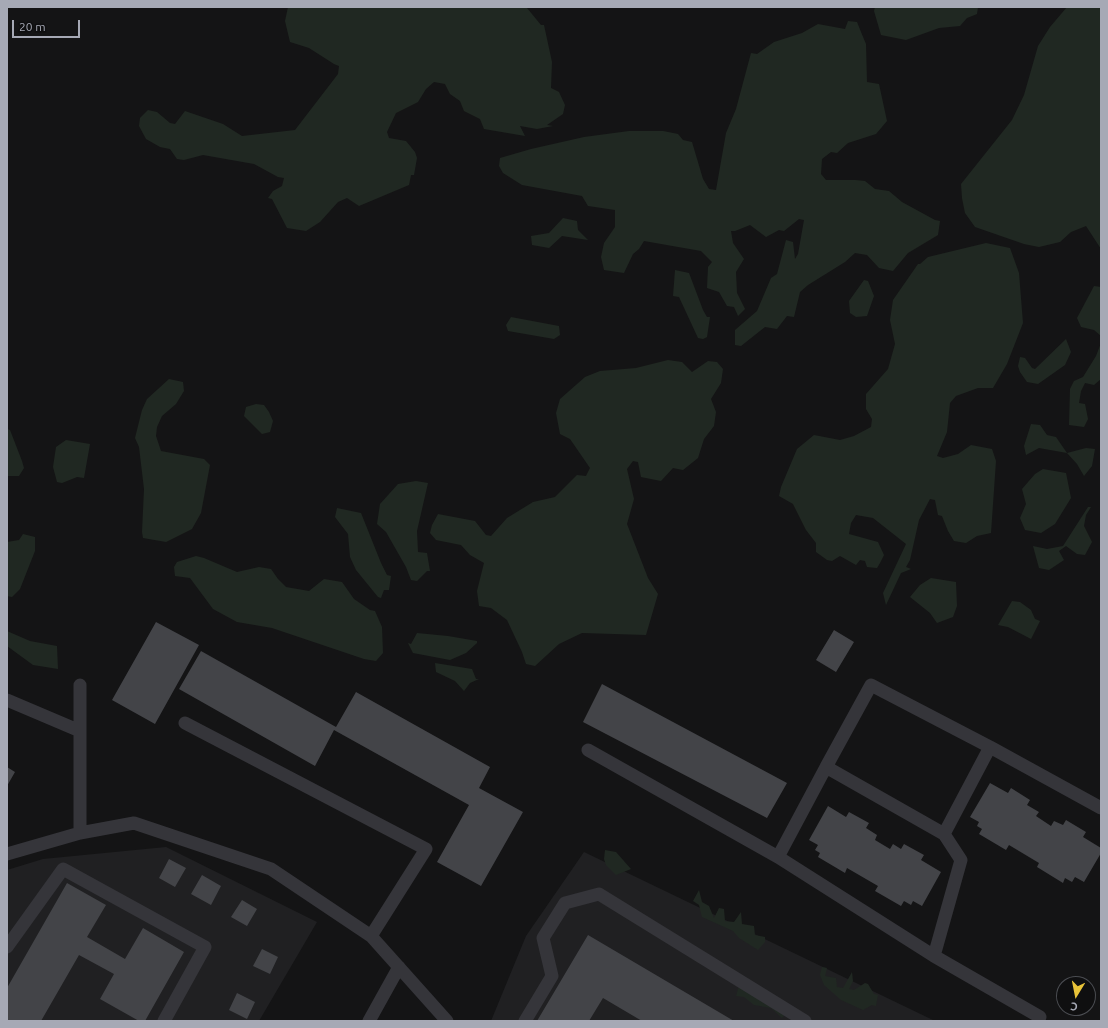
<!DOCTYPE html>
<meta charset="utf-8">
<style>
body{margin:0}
#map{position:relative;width:1108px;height:1028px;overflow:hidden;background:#141415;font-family:Ubuntu,sans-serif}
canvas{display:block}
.frame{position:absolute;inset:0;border:8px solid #a6a9b5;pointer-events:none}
.north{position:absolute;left:1056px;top:976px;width:40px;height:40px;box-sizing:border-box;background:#0f0f10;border:1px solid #4b4d52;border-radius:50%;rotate:190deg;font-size:11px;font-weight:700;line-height:16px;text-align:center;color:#a6a9b5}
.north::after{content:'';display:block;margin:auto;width:14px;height:18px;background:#e8c339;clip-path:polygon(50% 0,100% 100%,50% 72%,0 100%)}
.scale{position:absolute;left:12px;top:20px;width:68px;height:18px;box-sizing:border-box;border:2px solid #a6a9b5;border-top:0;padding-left:5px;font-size:12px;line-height:14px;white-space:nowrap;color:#a6a9b5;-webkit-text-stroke:3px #0f0f10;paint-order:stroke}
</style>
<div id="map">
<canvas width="1108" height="1028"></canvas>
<div class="frame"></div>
<div class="north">С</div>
<div class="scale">20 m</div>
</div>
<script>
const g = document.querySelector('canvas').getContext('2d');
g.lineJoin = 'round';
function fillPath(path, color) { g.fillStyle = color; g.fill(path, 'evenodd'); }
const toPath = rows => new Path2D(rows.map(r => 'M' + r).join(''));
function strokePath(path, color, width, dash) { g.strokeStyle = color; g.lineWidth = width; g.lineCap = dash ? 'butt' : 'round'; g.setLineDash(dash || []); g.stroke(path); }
fillPath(toPath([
 [166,847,317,922,259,1021,7,1021,7,870,43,859],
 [584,852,935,1021,491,1021,526,936]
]), '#202022');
fillPath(toPath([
 [288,7,527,8,541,25,544,25,552,62,551,88,559,92,565,105,563,114,547,125,553,126,537,129,520,126,525,136,484,129,480,119,464,111,460,101,450,94,445,84,434,82,426,89,418,102,396,113,387,132,389,138,406,141,415,152,417,158,414,175,411,175,409,185,359,206,347,198,338,202,320,222,306,231,287,228,272,199,268,198,273,191,282,186,284,178,278,177,254,164,203,155,184,160,177,159,170,149,160,147,146,139,139,126,140,118,148,110,157,112,170,123,175,124,185,111,223,124,242,136,295,130,338,74,339,66,334,64,309,48,290,42,285,21],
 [875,7,978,7,977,14,967,18,960,26,939,28,906,40,881,35,874,11],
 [1067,7,1101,7,1101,249,1086,226,1071,232,1060,242,1039,247,1024,244,975,227,965,213,962,198,961,184,1012,120,1024,95,1038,46,1050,27],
 [848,21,857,22,861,32,866,44,867,82,879,84,887,121,876,134,848,143,837,153,831,152,822,159,821,174,826,180,855,180,865,181,875,189,889,191,902,202,935,220,940,221,938,235,908,253,893,271,879,268,867,255,855,253,845,262,808,285,800,292,794,317,787,316,777,329,765,327,741,346,735,345,735,330,757,311,771,278,777,274,786,240,793,242,795,259,798,254,804,220,799,219,784,231,779,230,766,237,750,225,735,231,731,231,733,243,744,259,736,272,737,293,745,309,738,316,734,307,727,306,719,292,707,288,708,267,712,262,701,251,644,241,639,249,633,254,624,273,604,270,601,257,604,243,615,227,615,210,588,206,582,196,522,185,503,173,499,166,500,158,531,149,584,137,629,131,663,131,678,134,683,140,692,142,703,179,709,189,716,190,726,133,736,109,751,53,757,54,774,42,802,33,818,24,845,29],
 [563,218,577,221,578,230,588,240,562,236,549,248,532,245,531,236,549,233],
 [986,243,1010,248,1019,273,1023,323,1007,364,993,388,978,388,956,396,950,403,947,432,937,456,943,458,958,454,971,445,992,449,996,461,991,533,977,536,966,543,954,541,948,531,942,516,938,515,935,500,930,499,919,520,910,560,906,567,911,569,901,573,886,605,883,593,906,544,873,518,856,515,851,523,849,534,878,542,884,555,880,563,877,568,867,567,865,561,860,560,856,565,840,556,832,561,827,560,816,552,816,543,806,530,793,504,779,496,781,487,797,449,814,435,840,440,854,436,871,427,872,419,866,409,866,394,888,369,895,344,890,320,893,300,918,264,920,264,928,257],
 [675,270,689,273,703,310,707,317,710,317,707,337,703,339,698,338,679,297,673,296],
 [864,280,868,281,874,296,867,316,856,317,850,313,849,301],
 [1094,286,1101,287,1101,336,1094,330,1081,327,1077,318],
 [511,317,559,326,560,335,554,339,508,331,506,325],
 [1066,339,1071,352,1065,365,1038,384,1027,382,1020,372,1018,366,1020,357,1025,358,1032,368,1035,369],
 [1101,343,1101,379,1094,385,1085,383,1081,391,1079,403,1085,404,1088,419,1084,427,1069,425,1070,389,1074,381,1083,377,1096,356],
 [668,360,682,362,692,372,708,361,717,362,723,369,721,383,711,399,716,412,714,426,704,439,698,458,683,470,673,468,661,481,641,477,638,462,633,461,627,469,634,499,627,524,648,578,658,594,646,635,582,633,559,644,535,666,526,664,522,652,507,620,491,608,479,606,477,591,484,563,470,555,461,545,436,540,430,533,432,525,438,514,475,521,486,535,491,536,507,518,533,502,555,497,577,475,586,476,590,468,570,439,560,434,556,413,560,399,585,377,600,371,636,368],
 [169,379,183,382,184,391,176,404,162,416,157,427,156,436,161,451,204,459,210,465,201,513,192,529,166,542,143,538,142,532,144,489,139,447,135,438,142,410,147,399],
 [256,404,264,405,269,412,273,421,270,432,262,434,244,416,246,407],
 [1031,424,1040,425,1047,435,1056,437,1067,453,1086,448,1095,449,1092,466,1084,476,1077,464,1067,453,1039,448,1026,455,1024,446],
 [7,429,10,430,22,461,24,468,19,476,7,476],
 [66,440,90,444,84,478,77,477,62,483,57,482,53,467,56,447],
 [1043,469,1066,473,1071,498,1055,524,1041,533,1025,530,1020,518,1026,504,1022,489,1035,474],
 [416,481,428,483,417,531,418,552,427,553,430,571,427,571,417,581,411,580,406,567,386,532,377,524,380,504,398,484],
 [1088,507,1091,507,1086,515,1084,526,1092,542,1085,555,1077,554,1066,546,1059,551,1064,560,1049,570,1039,568,1033,546,1047,549,1063,546],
 [337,508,361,513,381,563,387,575,391,576,389,590,384,590,381,598,378,597,356,570,350,557,348,534,335,517],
 [23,534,35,537,35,551,20,589,12,597,7,596,7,542,19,540],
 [196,556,204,558,237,572,259,567,271,569,278,579,286,587,309,591,324,579,342,582,354,599,370,610,375,611,382,627,383,653,376,661,364,659,272,628,237,622,213,609,190,578,175,576,174,567,177,562],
 [931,578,956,582,957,606,953,617,937,623,930,613,910,597,920,585],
 [1012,601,1020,602,1031,610,1035,619,1040,621,1031,639,1008,627,998,625],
 [7,631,30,641,57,646,58,669,33,665,7,646],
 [417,633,448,636,477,641,477,643,466,653,450,660,413,653,408,643,411,644],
 [435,663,472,669,476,679,479,679,470,683,464,691,455,681,436,672],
 [605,850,616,852,631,869,616,875,606,865,604,859],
 [699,890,702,902,709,906,714,918,719,908,724,909,725,921,734,922,741,912,742,924,754,926,755,935,765,937,765,942,758,950,739,938,733,931,702,917,699,905,693,901],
 [822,967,827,968,825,976,836,978,837,987,843,988,852,972,853,981,849,989,854,990,865,983,868,984,874,994,878,995,876,1006,872,1005,863,1010,841,1000,824,985,820,975],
 [740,982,788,1011,782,1018,771,1008,754,1005,744,997,736,996]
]), '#202822');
fillPath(toPath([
 [156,622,199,645,155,724,112,700],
 [834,630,854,642,836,672,816,660],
 [201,651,336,727,356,692,490,767,479,788,523,812,481,886,437,862,469,805,334,730,315,766,179,689],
 [602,684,787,783,767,818,583,722],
 [7,767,15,772,7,786],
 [990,783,1008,793,1011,788,1030,800,1027,805,1039,812,1036,816,1051,826,1054,821,1063,825,1066,820,1086,832,1083,837,1101,848,1101,853,1084,882,1075,877,1072,882,1065,878,1063,883,1037,867,1039,863,1009,845,1006,850,979,834,982,829,977,826,979,822,970,817],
 [828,806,846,817,849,812,869,823,866,828,877,835,875,840,890,849,893,844,901,849,904,844,924,855,921,860,941,872,922,906,913,901,911,905,904,901,901,906,875,891,878,886,847,868,845,873,818,857,820,853,815,850,818,845,809,840],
 [169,859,186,868,175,887,159,878],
 [202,875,221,886,211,905,191,894],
 [67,883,106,905,87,937,125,959,143,928,184,952,145,1021,139,1021,100,999,114,974,79,955,41,1021,7,1021,7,988],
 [242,900,257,909,247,926,231,917],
 [588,935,734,1021,642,1021,603,998,589,1021,537,1021],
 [262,949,278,957,270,974,253,966],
 [237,993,255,1002,247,1019,229,1010]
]), '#434448');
strokePath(toPath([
 [7,700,80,731],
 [185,723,426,849,371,936],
 [588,750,778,857,934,956,1040,1017],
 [826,767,871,685,990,747],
 [80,833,80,685],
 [7,854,80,833,134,823,271,869,371,936,447,1021],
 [778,857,826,767,944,834],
 [7,947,63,869,205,947,164,1021],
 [934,956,961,860,944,834,990,747,1101,808],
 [369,1021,399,967],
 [525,1021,552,976,543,938,565,903,599,894,805,1021]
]), '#35353a', 13);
</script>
